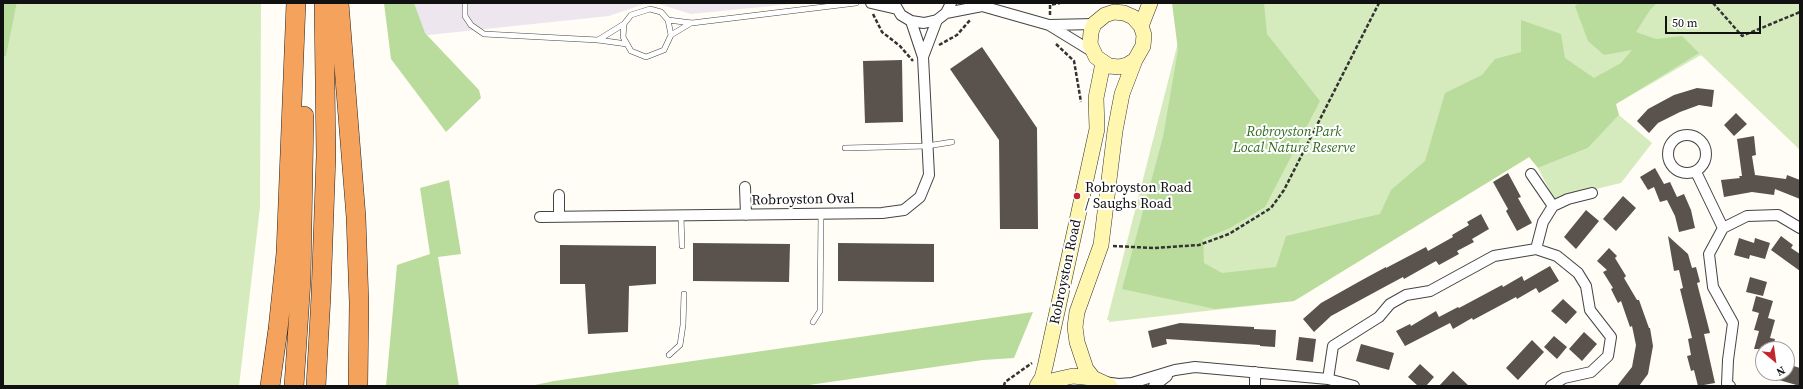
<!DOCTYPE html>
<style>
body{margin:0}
#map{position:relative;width:1803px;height:389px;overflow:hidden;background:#fffdf5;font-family:"Source Serif 4",serif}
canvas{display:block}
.frame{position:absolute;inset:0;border:4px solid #111;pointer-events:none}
.north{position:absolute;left:1755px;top:341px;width:40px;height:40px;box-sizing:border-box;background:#fff;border:1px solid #a0a0a0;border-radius:50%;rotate:151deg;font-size:11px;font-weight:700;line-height:16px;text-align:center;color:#111}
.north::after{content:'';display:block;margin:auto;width:14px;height:18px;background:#c4262e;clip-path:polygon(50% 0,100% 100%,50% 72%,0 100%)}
.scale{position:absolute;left:1665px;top:16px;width:96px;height:18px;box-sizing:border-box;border:2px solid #111;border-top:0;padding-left:5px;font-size:12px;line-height:14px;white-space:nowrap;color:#111;-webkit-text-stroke:3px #fff;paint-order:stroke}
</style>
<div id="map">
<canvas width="1803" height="389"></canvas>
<div class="frame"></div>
<div class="north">N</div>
<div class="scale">50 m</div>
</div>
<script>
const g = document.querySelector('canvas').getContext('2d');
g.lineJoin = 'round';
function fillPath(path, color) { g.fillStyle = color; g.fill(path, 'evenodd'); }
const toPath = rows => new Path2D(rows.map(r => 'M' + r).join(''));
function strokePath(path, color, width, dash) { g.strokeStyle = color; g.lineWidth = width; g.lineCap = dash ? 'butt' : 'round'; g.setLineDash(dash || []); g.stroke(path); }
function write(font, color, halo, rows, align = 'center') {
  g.font = font + ' "Source Serif 4",serif'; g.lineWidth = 4; g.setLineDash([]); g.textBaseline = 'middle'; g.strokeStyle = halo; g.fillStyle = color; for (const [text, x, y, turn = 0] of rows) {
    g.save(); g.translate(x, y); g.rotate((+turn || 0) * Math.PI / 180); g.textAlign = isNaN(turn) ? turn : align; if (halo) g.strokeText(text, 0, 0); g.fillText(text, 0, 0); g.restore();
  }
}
fillPath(toPath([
 [397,3,647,3,609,16,400,38],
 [656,3,801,3,691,14]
]), '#eee6ef');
fillPath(toPath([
 [17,3,261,3,260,207,239,386,3,386,3,57,6,55],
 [1188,3,1800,3,1800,150,1701,55,1616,104,1294,301,1109,322,1109,320,1107,320],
 [1619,115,1652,143,1621,183,1554,199,1538,168,1588,148]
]), '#d5ebbd');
fillPath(toPath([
 [3,3,17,3,6,56,3,57],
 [384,3,414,3,425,33,479,90,481,98,446,132,391,59],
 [1172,3,1264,3,1267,34,1320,101,1265,207,1230,228,1203,239,1204,263,1222,273,1276,267,1286,236,1380,214,1391,190,1425,161,1445,93,1482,75,1495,59,1521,52,1521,20,1561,34,1565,58,1594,78,1621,63,1632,50,1604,55,1588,41,1575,6,1579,3,1657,3,1650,10,1636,32,1656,39,1682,36,1699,53,1616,104,1619,115,1588,148,1538,168,1529,157,1294,301,1215,309,1122,289,1163,137,1178,50],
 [449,180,461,254,438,257,459,386,386,386,397,265,430,254,420,188],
 [1033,312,1014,358,983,360,802,386,530,386,554,381]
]), '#b9dc9c');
fillPath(toPath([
 [982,47,1037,128,1038,229,1000,229,999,140,950,69],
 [902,60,903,122,865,123,863,61],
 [1697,88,1714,90,1712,107,1699,105,1680,112,1658,123,1649,133,1637,121,1648,109,1674,95],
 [1736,113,1747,124,1734,136,1724,125],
 [1754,136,1756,155,1752,156,1755,175,1786,179,1787,175,1800,180,1800,199,1775,189,1774,195,1752,192,1724,197,1721,180,1740,178,1739,176,1742,176,1737,139],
 [1655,168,1664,184,1670,182,1677,197,1684,194,1691,210,1695,228,1679,232,1675,216,1667,200,1660,202,1654,187,1648,190,1640,177],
 [1508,173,1521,197,1518,198,1532,223,1517,231,1506,211,1508,209,1493,182],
 [1623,196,1636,208,1616,231,1603,219],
 [1586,210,1599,221,1576,249,1564,237],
 [1481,214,1489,229,1472,239,1474,242,1457,251,1459,254,1439,265,1436,261,1404,279,1403,277,1377,291,1331,316,1314,332,1303,319,1321,303,1362,280,1386,267,1386,268,1426,247,1428,251,1453,237,1452,235,1469,225,1467,222],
 [1668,236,1688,254,1692,268,1696,267,1700,282,1697,283,1710,333,1704,334,1715,383,1698,386,1694,370,1691,371,1687,356,1691,355,1688,339,1692,338,1680,289,1683,288,1679,270,1674,271],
 [1781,236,1793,245,1791,248,1800,254,1800,271,1771,250],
 [1739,238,1754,243,1755,238,1770,243,1765,259,1750,255,1749,259,1734,255],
 [693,243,790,244,789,282,693,281],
 [838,243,934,244,934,282,838,281],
 [560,245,656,246,656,284,629,286,628,332,588,334,585,284,560,284],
 [1609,248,1617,256,1615,258,1626,276,1624,278,1637,300,1639,300,1649,328,1650,328,1653,346,1648,374,1639,386,1617,386,1632,367,1636,345,1632,326,1630,327,1621,301,1618,303,1611,289,1613,288,1603,272,1607,270,1597,261],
 [1550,266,1559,281,1539,293,1536,288,1517,299,1516,297,1473,320,1472,318,1453,329,1450,323,1405,346,1396,331,1410,324,1411,326,1436,311,1439,317,1458,307,1459,308,1502,285,1503,287,1522,276,1524,281],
 [1750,277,1767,282,1763,296,1746,292],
 [1756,296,1773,301,1768,318,1775,320,1770,338,1775,339,1772,349,1754,349,1759,331,1754,330,1759,313,1752,311],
 [1563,299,1577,312,1566,324,1551,311],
 [1180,323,1254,327,1254,329,1276,330,1275,347,1260,346,1260,345,1166,339,1167,344,1152,348,1148,331],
 [1584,332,1597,344,1582,361,1569,349],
 [1554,336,1567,347,1557,359,1544,347],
 [1299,337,1316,339,1313,362,1296,360],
 [1532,340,1544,352,1518,380,1506,368],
 [1361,344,1394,353,1389,370,1356,361],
 [1420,364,1434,377,1426,386,1418,386,1408,377],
 [1787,364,1800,368,1800,386,1765,376,1766,373,1787,373],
 [1453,371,1469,386,1439,386]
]), '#5a524d');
const lane = toPath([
 [465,3,465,16,471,25,484,34,598,40,627,44],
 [668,20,692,23,856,3],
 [671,35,668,20,661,12,650,9,631,15,624,24,623,37,631,51,646,57,664,50,671,35,691,23],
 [598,40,624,24],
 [845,148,927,146,952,142],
 [681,216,682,246],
 [813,322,820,311,821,214],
 [669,355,680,345,683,325,684,294]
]);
const street = toPath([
 [871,3,897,9],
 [894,3,901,15,911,21,924,23,937,20,946,13,951,3],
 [979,3,982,6,1049,25,1093,52],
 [946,13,982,6],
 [1049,25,1094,24],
 [923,57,937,20],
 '1668 154a19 19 0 1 1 38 0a19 19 0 1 1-38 0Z',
 [1696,172,1723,228],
 [1531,174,1553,206],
 [745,187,746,215],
 [559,195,559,217],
 [540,217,882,213,904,210,920,197,929,175,923,57,911,21],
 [1536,249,1543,222,1553,206,1568,199,1592,193],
 [1328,379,1333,346,1379,317,1390,304,1406,295,1430,291,1494,256,1536,249,1557,256,1578,273,1586,286,1590,310,1611,337,1608,356,1591,372,1564,378,1551,386],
 [1103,382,1119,384,1132,383,1175,370,1195,367,1328,379,1354,386],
 [1154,386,1167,376],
 [1255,386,1255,372],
 [1730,386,1727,384,1728,360,1733,323,1713,287,1709,254,1723,228,1747,216,1778,215,1800,228]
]);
const secondary = toPath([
 [1141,26,1150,3],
 [1093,378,1086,369,1077,342,1075,327,1077,312,1101,245,1115,131,1122,94,1135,60,1143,46,1144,35,1141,26,1133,17,1124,13,1114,12,1105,15,1094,24,1091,32,1090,44,1096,57,1109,66,1119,67,1127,65,1135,60],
 [1037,386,1042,378,1045,367,1097,129,1096,98,1103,63],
 [1044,386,1055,380,1073,376,1093,378,1110,386]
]);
const highway = toPath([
 [339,3,356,217,359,303,358,386],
 [270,386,278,329,286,253,296,3],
 [294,386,301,280,304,116],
 [316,386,321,296,326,156,324,3]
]);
strokePath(lane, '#444', 6);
strokePath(street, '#444', 12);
strokePath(secondary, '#333', 16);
strokePath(highway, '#222', 20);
strokePath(toPath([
 [1713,3,1742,36,1800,12],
 [873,14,882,32,900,46,913,61],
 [1050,15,1050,5,1060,3],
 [1056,44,1074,61,1081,102],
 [939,45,957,35,971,19],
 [1113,246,1154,248,1199,245,1229,234,1271,208,1284,190,1379,3],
 [1004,386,1005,382,1032,363]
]), '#333', 2.5, [4, 2]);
strokePath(lane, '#fff', 5);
strokePath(street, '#fff', 10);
strokePath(secondary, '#fff6b0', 15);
strokePath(highway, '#f5a25d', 19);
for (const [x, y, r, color] of [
 [1077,196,4,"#c4262e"]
]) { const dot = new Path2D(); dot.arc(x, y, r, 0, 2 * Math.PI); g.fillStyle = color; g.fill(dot); strokePath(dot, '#fff', 1.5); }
write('italic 14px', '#2f6b1f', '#fff', [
 ["Robroyston Park",1294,132],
 ["Local Nature Reserve",1294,148]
]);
write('14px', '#111', '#fff', [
 ["Robroyston Road",1085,188],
 ["/ Saughs Road",1085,204]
], 'left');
write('14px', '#111', '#fff', [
 ["Robroyston Oval",803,200,-1],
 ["Robroyston Road",1066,272,-78]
]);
</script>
